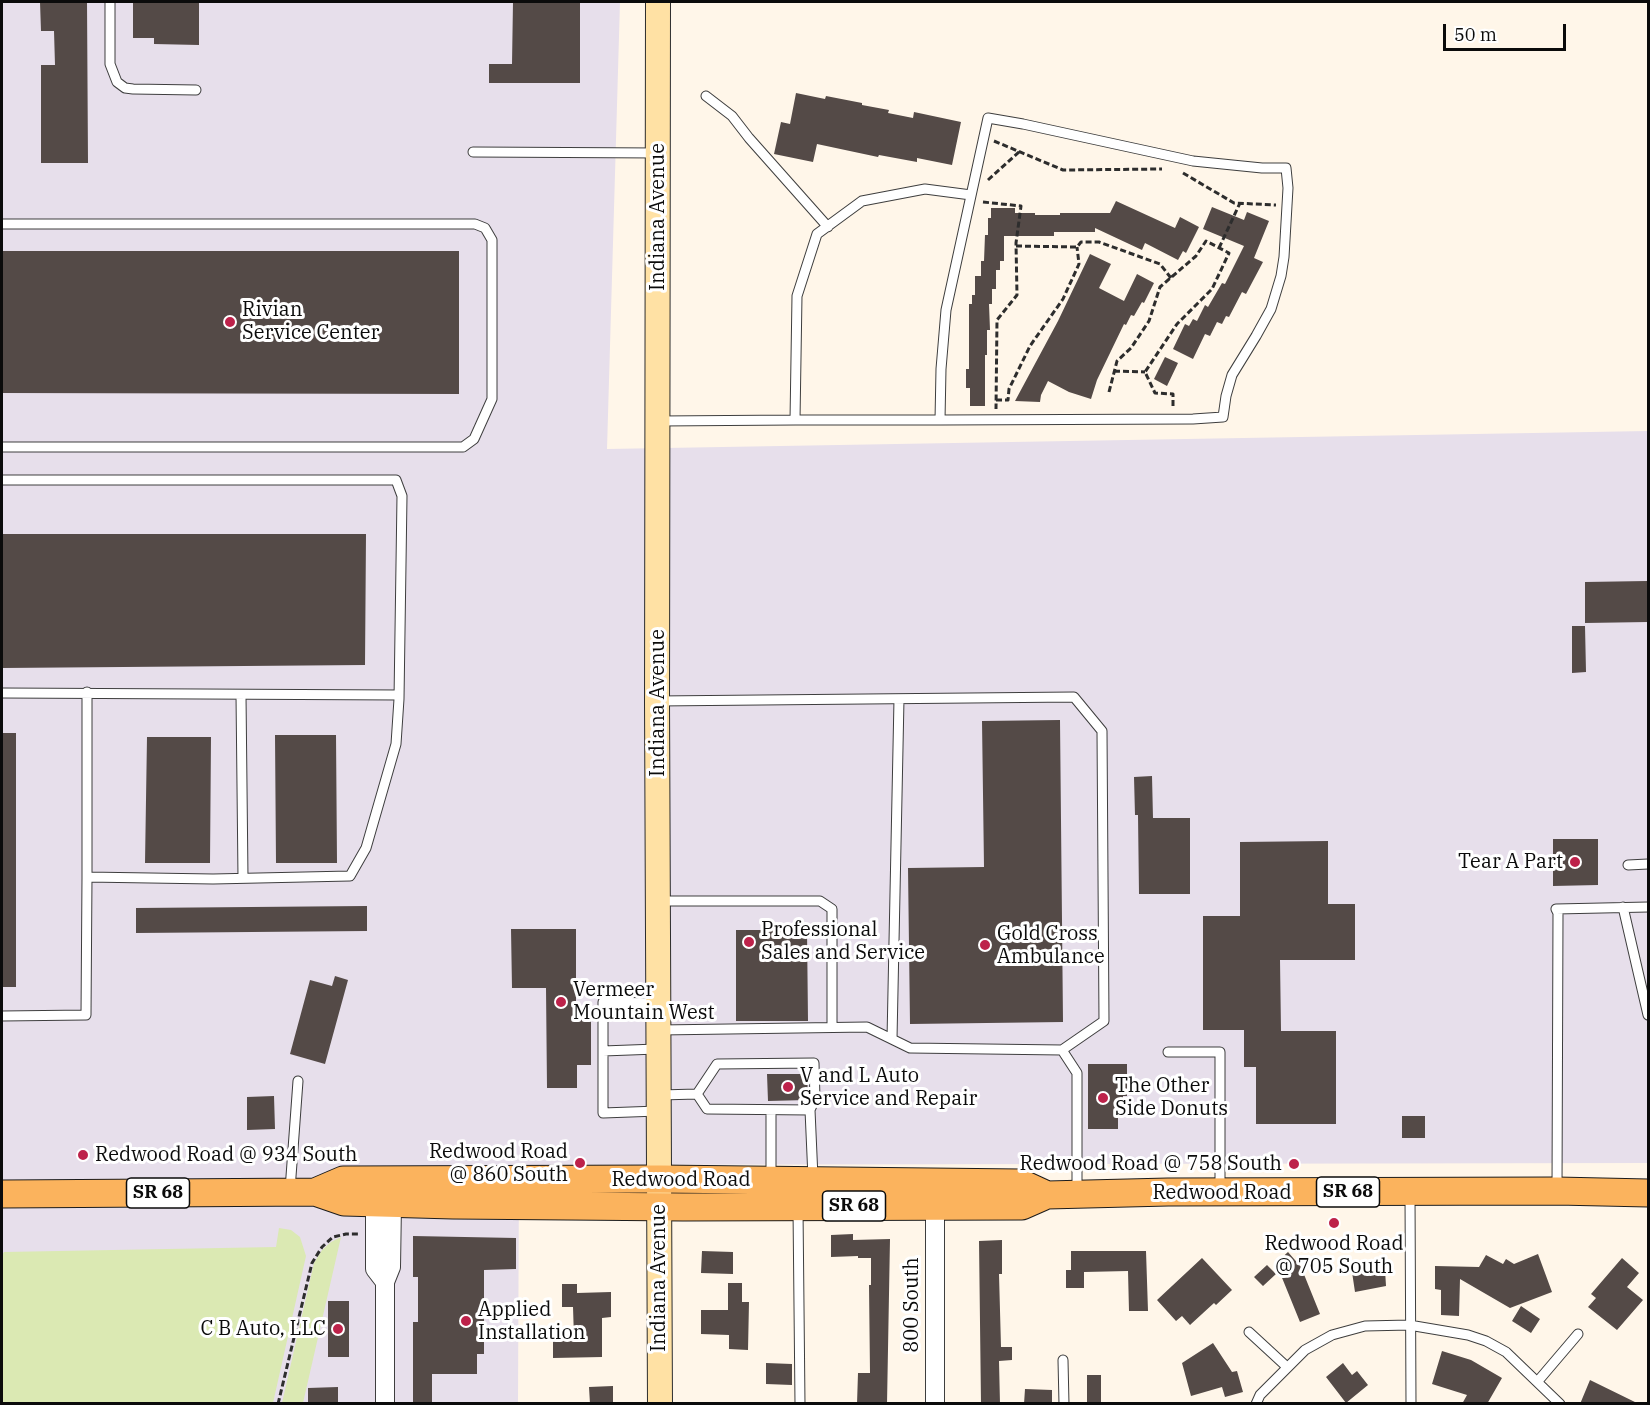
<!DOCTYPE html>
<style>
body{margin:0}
#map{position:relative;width:1650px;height:1405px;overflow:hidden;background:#fff6e9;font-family:"IBM Plex Serif",serif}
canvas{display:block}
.frame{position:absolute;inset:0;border:3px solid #0b0b0b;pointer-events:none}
.scale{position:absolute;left:1443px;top:24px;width:123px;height:27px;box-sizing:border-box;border:3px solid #0b0b0b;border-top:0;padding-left:8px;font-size:18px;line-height:21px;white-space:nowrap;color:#0b0b0b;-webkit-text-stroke:4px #fff;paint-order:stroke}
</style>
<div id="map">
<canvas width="1650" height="1405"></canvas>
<div class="frame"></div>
<div class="scale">50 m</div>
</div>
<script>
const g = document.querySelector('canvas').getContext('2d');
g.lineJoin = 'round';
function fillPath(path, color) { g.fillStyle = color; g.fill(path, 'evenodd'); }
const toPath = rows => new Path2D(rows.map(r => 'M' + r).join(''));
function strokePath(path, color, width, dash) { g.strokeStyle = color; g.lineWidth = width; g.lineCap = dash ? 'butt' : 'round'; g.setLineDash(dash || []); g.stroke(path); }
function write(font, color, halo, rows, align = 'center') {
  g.font = font + ' "IBM Plex Serif",serif'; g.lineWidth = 6; g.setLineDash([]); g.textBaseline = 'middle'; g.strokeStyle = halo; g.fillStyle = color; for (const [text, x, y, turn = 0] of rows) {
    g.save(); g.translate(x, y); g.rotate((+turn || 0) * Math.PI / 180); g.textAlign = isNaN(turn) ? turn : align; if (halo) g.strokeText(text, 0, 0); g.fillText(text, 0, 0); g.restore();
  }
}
fillPath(toPath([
 [2,2,620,2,607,449,1648,431,1648,1163,519,1165,518,1403,2,1404]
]), '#e7dfeb');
fillPath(toPath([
 [279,1228,291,1230,300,1237,306,1256,273,1403,2,1403,2,1255,4,1252,276,1247],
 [341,1237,303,1403,282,1403,314,1263,322,1250,331,1242]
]), '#dbe9b3');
fillPath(toPath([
 [40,2,87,2,88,163,41,163,41,65,55,65,54,31,41,31],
 [133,2,199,2,199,45,154,44,154,38,133,38],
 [513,2,580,2,580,83,489,83,489,64,512,64],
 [796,93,825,99,826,96,862,103,862,105,889,110,888,113,913,118,914,112,961,122,952,165,917,158,917,162,879,155,878,157,817,144,813,162,774,154,781,122,790,124],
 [1116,201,1175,228,1180,217,1199,227,1186,253,1183,251,1178,260,1145,243,1142,250,1095,228,1095,232,1054,232,1054,236,1004,236,1004,261,1000,261,1000,270,996,270,996,289,992,289,992,304,989,304,990,330,987,330,987,355,985,355,985,406,970,406,970,388,966,388,966,369,969,369,969,304,972,304,972,295,975,295,975,276,981,276,981,261,984,261,985,235,988,235,988,218,991,218,991,208,1015,208,1015,213,1035,213,1035,215,1060,215,1060,213,1110,213],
 [1212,207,1244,220,1247,212,1269,221,1254,258,1263,262,1246,294,1242,292,1229,317,1226,316,1222,324,1217,322,1210,336,1205,334,1193,359,1173,349,1185,324,1189,326,1193,319,1197,321,1205,305,1208,307,1222,283,1225,284,1244,246,1203,229],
 [2,251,459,251,459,394,2,393],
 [1090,254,1111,264,1099,288,1124,301,1137,274,1154,283,1144,303,1142,302,1134,316,1131,315,1126,325,1124,324,1097,380,1091,399,1069,392,1048,381,1041,395,1040,402,1015,401,1058,321],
 [1165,357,1178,363,1167,386,1154,379],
 [2,534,366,534,365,665,2,668],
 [1647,581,1648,622,1585,623,1585,582],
 [1572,626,1585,626,1586,672,1572,673],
 [1060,720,1063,1022,910,1024,908,868,984,867,982,721],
 [2,733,16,733,16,987,2,987],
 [275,735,336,735,337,863,276,863],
 [147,737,211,737,210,863,145,863],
 [1152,776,1153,818,1190,818,1190,894,1139,894,1138,815,1135,815,1134,777],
 [1553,839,1598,839,1598,885,1553,886],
 [1328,841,1328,904,1355,904,1355,960,1280,960,1281,1031,1336,1031,1336,1124,1256,1124,1256,1067,1244,1067,1244,1030,1203,1030,1203,916,1240,916,1240,842],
 [367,906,367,931,136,933,136,908],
 [511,929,576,929,576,1016,591,1016,591,1065,577,1065,577,1088,547,1088,546,988,512,988],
 [736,930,807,930,808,1021,736,1021],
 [335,976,348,980,325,1064,290,1054,310,980,332,986],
 [1088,1064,1127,1064,1127,1096,1123,1096,1123,1102,1118,1102,1118,1129,1088,1129],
 [767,1074,808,1074,807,1100,768,1101],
 [274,1096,275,1129,247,1130,247,1097],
 [1402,1116,1425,1116,1425,1138,1402,1138],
 [853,1234,853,1240,890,1239,887,1404,857,1404,858,1373,870,1373,869,1285,871,1285,871,1258,858,1258,858,1256,831,1257,831,1235],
 [413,1236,516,1238,516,1269,484,1270,484,1354,477,1354,477,1374,432,1374,432,1404,413,1404,413,1322,418,1322,418,1277,413,1277],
 [1002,1240,1002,1274,999,1274,1001,1347,1012,1347,1012,1360,999,1361,1000,1404,981,1404,979,1241],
 [702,1251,733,1252,733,1274,701,1273],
 [1071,1251,1146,1251,1148,1311,1129,1311,1128,1271,1084,1272,1084,1288,1066,1288,1066,1270,1071,1270],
 [1288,1252,1301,1267,1320,1314,1300,1322,1276,1263],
 [1538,1254,1552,1292,1510,1308,1460,1279,1459,1316,1441,1315,1441,1290,1435,1289,1435,1266,1479,1267,1486,1255,1503,1264,1506,1259,1514,1264],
 [1202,1258,1232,1290,1216,1305,1214,1303,1190,1325,1182,1316,1176,1321,1157,1300],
 [1622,1258,1639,1273,1627,1287,1643,1300,1617,1330,1588,1307,1596,1298,1591,1294],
 [1267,1265,1276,1274,1263,1286,1254,1277],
 [1370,1270,1370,1271,1385,1270,1386,1286,1355,1292,1352,1272],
 [728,1283,742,1283,742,1302,749,1302,748,1350,729,1349,729,1335,701,1334,701,1310,728,1310],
 [562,1284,577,1284,577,1293,611,1292,611,1317,602,1318,602,1357,553,1358,553,1338,574,1338,573,1307,562,1307],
 [328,1301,349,1301,349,1357,328,1357],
 [1521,1306,1540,1319,1531,1333,1512,1321],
 [1213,1343,1232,1372,1237,1371,1243,1392,1225,1397,1222,1387,1191,1396,1182,1363],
 [1442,1351,1471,1360,1502,1378,1487,1404,1462,1404,1467,1395,1432,1384],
 [766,1363,792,1364,792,1385,766,1384],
 [1343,1363,1352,1375,1357,1371,1368,1385,1346,1403,1326,1377],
 [1087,1375,1101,1375,1101,1402,1087,1402],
 [1590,1380,1639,1404,1580,1404],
 [613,1386,613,1404,590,1404,589,1387],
 [338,1387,338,1404,308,1404,308,1388],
 [1025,1389,1052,1390,1052,1404,1024,1404]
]), '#544a47');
const lane = toPath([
 [110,2,110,64,117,82,125,88,133,89,196,90],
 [706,96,732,116,749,138,828,227],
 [473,152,658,153],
 [2,224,475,224,485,228,492,240,492,399,474,439,463,447,2,447],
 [795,420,797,296,817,234,862,201,925,189,971,195],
 [660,421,795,420,940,420,1193,419,1223,417,1226,396,1232,375,1256,336,1271,309,1281,276,1284,257,1288,188,1286,168,1262,168,1193,161,1023,124,988,118,946,310,941,369,940,420],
 [2,480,396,480,402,496,399,699,396,744,366,848,350,876,213,879,87,877,86,1015,2,1016],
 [87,692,87,877],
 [2,693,399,695],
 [241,695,243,878],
 [657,701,1074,697,1102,731,1104,1021,1062,1050,910,1048,867,1027,660,1030],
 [1628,865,1648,864],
 [659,901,820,901,832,909,832,1027],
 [1623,907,1648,1015],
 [657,1003,603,1002,603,1113,658,1111],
 [892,1039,899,699],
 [1062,1050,1077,1073,1077,1192],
 [603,1051,657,1049],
 [1168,1052,1220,1052,1220,1190],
 [697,1094,717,1064,814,1063,815,1099,810,1110],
 [660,1095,697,1094,707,1109,810,1110,813,1178],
 [771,1110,771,1176],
 [1557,1189,1558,913,1556,909,1648,907],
 [290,1190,298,1081],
 [1410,1195,1411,1404],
 [798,1209,800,1404],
 [1249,1332,1287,1367],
 [1063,1360,1064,1404],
 [1538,1381,1578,1334],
 [1256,1404,1260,1395,1305,1350,1332,1335,1365,1326,1409,1325,1468,1335,1486,1341,1506,1352,1560,1404]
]);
const street = toPath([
 [375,1203,375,1269,385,1282],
 [935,1205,935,1404],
 [385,1404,385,1282,391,1267,392,1204]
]);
const secondary = toPath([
 [658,2,657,701,660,1404]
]);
const primary = toPath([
 [315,1192,343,1180,660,1179,1021,1183,1047,1195],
 [2,1194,315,1192,344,1202,453,1205,683,1207,1022,1206,1047,1195,1168,1192,1557,1191,1648,1193]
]);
strokePath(lane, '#3e3e3e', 11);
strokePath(street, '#3e3e3e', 20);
strokePath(secondary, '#2d2d2d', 26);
strokePath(primary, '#1c1c1c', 29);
strokePath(toPath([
 [994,141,1063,170,1162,169],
 [1183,173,1234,203,1276,205],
 [988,180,1020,151],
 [983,202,1021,206,1016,243,1017,295,997,320,996,409],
 [1016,246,1077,247,1081,242,1099,242,1160,264,1171,278],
 [1219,248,1240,203],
 [1114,371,1145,372],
 [1109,392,1117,361,1131,348,1149,321,1160,287,1196,256,1206,241,1229,253,1212,289,1177,324,1145,372,1155,393,1173,394,1173,408],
 [996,400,1008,400,1009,389,1030,346,1063,299,1079,264,1077,247],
 [278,1404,312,1263,322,1247,333,1237,346,1234,359,1234]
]), '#2d2d2d', 3, [6, 3]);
strokePath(lane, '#fff', 9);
strokePath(street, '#fff', 18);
strokePath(secondary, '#ffe1a4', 24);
strokePath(primary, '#fbb35d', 27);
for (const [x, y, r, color] of [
 [230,322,6,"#bd224a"],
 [1575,862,6,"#bd224a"],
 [749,942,6,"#bd224a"],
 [985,945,6,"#bd224a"],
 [561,1002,6,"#bd224a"],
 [788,1087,6,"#bd224a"],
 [1103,1098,6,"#bd224a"],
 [83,1155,6,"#bd224a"],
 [580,1163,6,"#bd224a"],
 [1294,1164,6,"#bd224a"],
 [1334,1223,6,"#bd224a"],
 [466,1321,6,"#bd224a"],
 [338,1329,6,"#bd224a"]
]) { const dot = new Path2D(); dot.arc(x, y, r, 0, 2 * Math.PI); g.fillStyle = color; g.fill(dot); strokePath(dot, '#fff', 2); }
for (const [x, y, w] of [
 [1348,1192,63],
 [158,1193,63],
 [854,1206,63]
]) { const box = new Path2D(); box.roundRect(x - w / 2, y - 15, w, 30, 4.5); g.fillStyle = '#fff'; g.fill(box); strokePath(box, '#0b0b0b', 1.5); }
write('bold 18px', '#0b0b0b', null, [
 ["SR 68",1348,1192],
 ["SR 68",158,1193],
 ["SR 68",854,1206]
]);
write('20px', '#0b0b0b', '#fff', [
 ["Indiana Avenue",658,217,-90],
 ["Indiana Avenue",658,703,-90],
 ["Redwood Road",681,1180],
 ["Redwood Road",1222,1193],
 ["Indiana Avenue",659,1278,-90],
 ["800 South",912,1305,-90]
]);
write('20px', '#0b0b0b', '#fff', [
 ["Rivian",242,310],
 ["Service Center",242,333],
 ["Tear A Part",1563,862,"right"],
 ["Professional",761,930],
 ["Sales and Service",761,953],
 ["Gold Cross",997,934],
 ["Ambulance",997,957],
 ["Vermeer",573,990],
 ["Mountain West",573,1013],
 ["V and L Auto",800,1076],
 ["Service and Repair",800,1099],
 ["The Other",1115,1086],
 ["Side Donuts",1115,1109],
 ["Redwood Road",568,1152,"right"],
 ["@ 860 South",568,1175,"right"],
 ["Redwood Road @ 934 South",95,1155],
 ["Redwood Road @ 758 South",1282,1164,"right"],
 ["Redwood Road",1334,1244,"center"],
 ["@ 705 South",1334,1267,"center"],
 ["Applied",478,1310],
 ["Installation",478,1333],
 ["C B Auto, LLC",326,1329,"right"]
], 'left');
</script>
